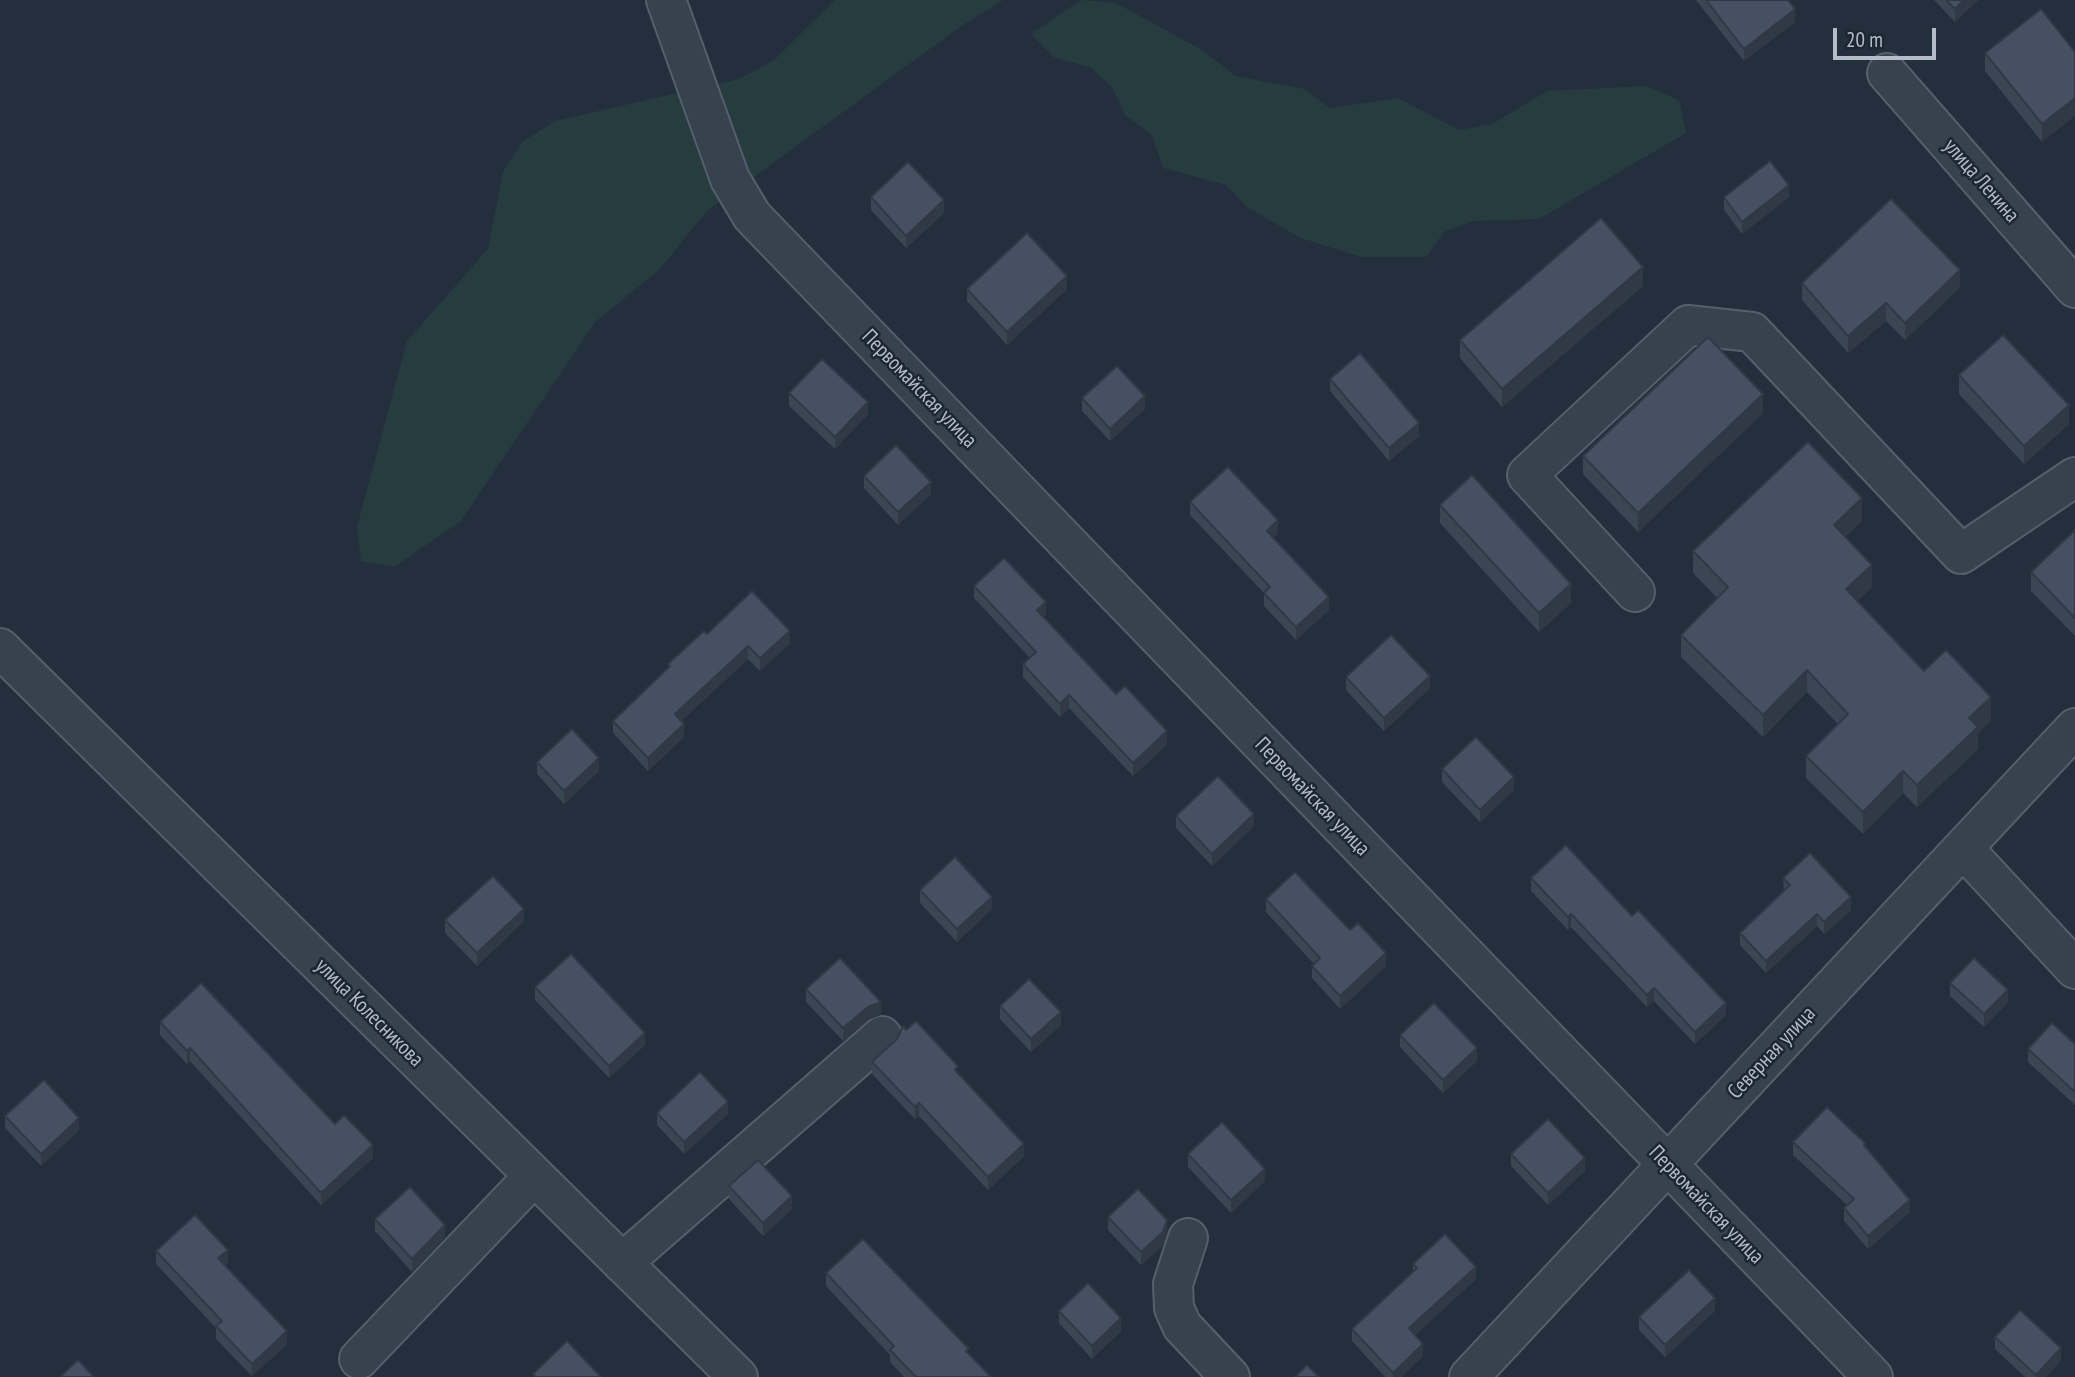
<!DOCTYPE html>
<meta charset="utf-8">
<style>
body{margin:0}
#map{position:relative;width:2075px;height:1377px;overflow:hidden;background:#242f3e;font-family:"PT Sans Narrow",sans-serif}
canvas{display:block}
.scale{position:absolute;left:1833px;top:28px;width:103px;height:32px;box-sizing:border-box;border:4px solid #b4bcc9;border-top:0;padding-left:9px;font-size:21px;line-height:24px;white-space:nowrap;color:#b4bcc9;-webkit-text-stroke:5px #1d2633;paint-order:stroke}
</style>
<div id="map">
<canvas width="2075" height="1377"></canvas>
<div class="scale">20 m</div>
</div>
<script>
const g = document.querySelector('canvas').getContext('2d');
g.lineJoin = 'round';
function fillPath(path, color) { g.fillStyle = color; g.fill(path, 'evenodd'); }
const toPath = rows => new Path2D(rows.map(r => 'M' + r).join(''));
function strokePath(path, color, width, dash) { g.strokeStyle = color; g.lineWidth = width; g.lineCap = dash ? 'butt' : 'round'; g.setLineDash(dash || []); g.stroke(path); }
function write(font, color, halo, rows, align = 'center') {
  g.font = font + ' "PT Sans Narrow",sans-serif'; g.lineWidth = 5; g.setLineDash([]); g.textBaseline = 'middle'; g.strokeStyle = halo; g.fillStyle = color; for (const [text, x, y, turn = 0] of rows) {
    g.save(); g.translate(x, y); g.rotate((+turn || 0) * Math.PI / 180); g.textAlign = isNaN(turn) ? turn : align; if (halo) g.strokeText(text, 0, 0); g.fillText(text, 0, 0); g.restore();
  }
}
fillPath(toPath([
 [835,0,1003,0,960,27,707,211,659,270,595,322,461,521,394,567,361,561,357,527,407,341,488,249,503,172,522,142,555,121,739,79,774,60],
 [1081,0,1116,3,1204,51,1235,76,1305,89,1330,108,1398,98,1459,130,1492,124,1547,91,1646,86,1679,100,1686,133,1539,219,1473,221,1444,232,1426,257,1361,257,1301,238,1248,208,1226,185,1163,168,1152,135,1125,115,1112,87,1090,67,1055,58,1031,34]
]), '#263c3f');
const minor = toPath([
 [666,0,730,179,752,216,1873,1377],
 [1887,73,2075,288],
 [1635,592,1527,475,1688,325,1752,332,1961,554,2075,477],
 [0,648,738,1377],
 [1963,848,2075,969],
 [1188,1238,1173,1284,1174,1308,1182,1326,1230,1377],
 [622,1263,882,1036],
 [359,1359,534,1176],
 [1469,1377,2075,728]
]);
strokePath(minor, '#565f6c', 42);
strokePath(minor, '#38414e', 38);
fillPath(toPath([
 [1696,0,1788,0,1795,22,1744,61],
 [1934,0,1978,0,1955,22],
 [2075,52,2042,142,1985,71,1985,53],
 [871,197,944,213,906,248,871,210],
 [1724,197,1789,197,1742,234,1724,210],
 [1802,283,1960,287,1905,340,1886,321,1848,353,1802,300],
 [1643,286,1502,407,1460,358,1460,340],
 [967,289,1067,289,1007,345,967,301],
 [1959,375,2069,424,2024,464,1959,394],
 [1330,379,1419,436,1389,461,1330,391],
 [789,393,868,414,835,449,789,406],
 [1082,398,1145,409,1110,441,1082,411],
 [1763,413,1638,532,1583,474,1583,456],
 [864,476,931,494,898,525,864,488],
 [1190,502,1278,533,1273,538,1329,610,1296,640,1264,606,1264,593,1190,515],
 [1440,505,1571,603,1539,632,1440,523],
 [1862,520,1845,537,1872,587,1857,601,1924,671,1991,720,1978,733,1978,749,1917,807,1903,793,1863,834,1806,778,1806,756,1838,724,1807,692,1763,737,1681,657,1681,635,1717,598,1693,573,1693,551],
 [2075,530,2075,636,2031,591,2031,572],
 [974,586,1046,615,1044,617,1116,694,1167,744,1133,776,1069,708,1060,717,1023,677,1023,664,1030,658,974,598],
 [707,634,790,643,760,671,748,659,681,721,684,737,648,771,613,733,613,721,668,668,668,664],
 [1346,677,1430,688,1384,731,1346,690],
 [537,762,599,771,564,804,537,774],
 [1442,769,1514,790,1480,822,1442,782],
 [1176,816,1254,826,1212,866,1176,828],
 [1531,878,1632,916,1726,1015,1695,1044,1654,1001,1647,1007,1571,927,1568,930,1531,891],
 [1783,878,1851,910,1824,934,1817,926,1766,973,1740,945,1740,933,1784,891],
 [920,890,992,909,957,942,920,903],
 [1266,899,1350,930,1386,966,1340,1009,1312,978,1312,966,1314,964,1266,912],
 [445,920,524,921,477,966,445,933],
 [1950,983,2008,1002,1984,1027,1950,996],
 [535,987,645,1045,609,1078,535,1000],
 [806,989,881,1015,868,1020,843,1041,806,1002],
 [1000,1006,1061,1025,1031,1052,1000,1019],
 [160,1022,373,1158,321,1205,190,1061,187,1064,160,1035],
 [1400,1035,1477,1061,1443,1093,1400,1047],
 [2075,1044,2075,1105,2028,1062,2028,1049],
 [872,1062,958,1073,1024,1156,988,1190,919,1116,915,1119,872,1074],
 [657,1113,728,1114,684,1154,657,1125],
 [5,1116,79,1130,41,1166,5,1128],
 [1793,1142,1910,1212,1868,1249,1844,1221,1844,1208,1847,1205,1793,1155],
 [1188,1154,1265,1181,1231,1213,1188,1167],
 [1511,1154,1585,1171,1548,1205,1511,1166],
 [729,1186,792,1209,763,1236,729,1199],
 [1108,1217,1167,1233,1163,1245,1141,1265,1108,1230],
 [375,1219,445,1237,412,1272,375,1231],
 [156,1251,228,1262,225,1265,287,1344,252,1376,216,1339,216,1328,156,1264],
 [1413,1264,1476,1279,1415,1335,1423,1356,1401,1377,1385,1377,1352,1341,1352,1329,1413,1271],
 [826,1273,969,1354,991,1377,904,1377,890,1362,890,1355,826,1286],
 [1059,1311,1121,1331,1092,1359,1059,1323],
 [1715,1311,1665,1357,1639,1330,1639,1317],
 [1995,1337,2061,1360,2046,1377,2025,1377,1995,1349]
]), '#3b4654');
fillPath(toPath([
 [1964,0,1978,0,1955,22,1955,9],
 [1795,9,1795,22,1744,61,1744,49],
 [2075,98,2075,116,2042,142,2042,124],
 [1789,185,1789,197,1742,234,1742,222],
 [944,200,944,213,906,248,906,236],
 [1643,267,1643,286,1502,407,1502,389],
 [1960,270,1960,287,1905,340,1905,323],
 [1067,276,1067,289,1007,345,1007,332],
 [1886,303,1886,321,1848,353,1848,336],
 [1763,394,1763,413,1638,532,1638,513],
 [1145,396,1145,409,1110,441,1110,429],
 [868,402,868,414,835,449,835,437],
 [2069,405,2069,424,2024,464,2024,446],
 [1419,423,1419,436,1389,461,1389,448],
 [931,482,931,494,898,525,898,512],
 [1862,498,1862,520,1834,547,1834,525],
 [1278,520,1278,533,1267,544,1267,531],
 [1872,565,1872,587,1846,612,1846,589],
 [1571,584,1571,603,1539,632,1539,613],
 [1329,597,1329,610,1296,640,1296,627],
 [1046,602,1046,615,1037,623,1037,610],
 [790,631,790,643,760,671,760,658],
 [748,646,748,659,675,727,675,714],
 [1807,670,1807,692,1763,737,1763,715],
 [1430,676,1430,688,1384,731,1384,718],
 [1069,695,1069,708,1060,717,1060,704],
 [1991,697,1991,720,1978,733,1978,749,1917,807,1917,785,1969,718],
 [684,724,684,737,648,771,648,758],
 [1167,731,1167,744,1133,776,1133,763],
 [599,758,599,771,564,804,564,791],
 [1903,771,1903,793,1863,834,1863,812],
 [1514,777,1514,790,1480,822,1480,810],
 [1254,814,1254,826,1212,866,1212,854],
 [992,897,992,909,957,942,957,929],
 [1851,897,1851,910,1824,934,1824,922],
 [524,909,524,921,477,966,477,953],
 [1571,914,1571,927,1568,930,1568,917],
 [1817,914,1817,926,1766,973,1766,961],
 [1386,953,1386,966,1340,1009,1340,996],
 [1654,988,1654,1001,1647,1007,1647,995],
 [2008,990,2008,1002,1984,1027,1984,1014],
 [881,1002,881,1015,868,1020,843,1041,843,1028,868,1007],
 [1726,1003,1726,1015,1695,1044,1695,1032],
 [1061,1012,1061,1025,1031,1052,1031,1039],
 [645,1033,645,1045,609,1078,609,1066],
 [190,1048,190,1061,187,1064,187,1051],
 [1477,1048,1477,1061,1443,1093,1443,1080],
 [728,1102,728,1114,684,1154,684,1142],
 [919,1103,919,1116,915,1119,915,1107],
 [79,1118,79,1130,41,1166,41,1154],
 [1024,1144,1024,1156,988,1190,988,1177],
 [373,1145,373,1158,321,1205,321,1193],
 [1585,1158,1585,1171,1548,1205,1548,1193],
 [1265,1169,1265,1181,1231,1213,1231,1200],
 [792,1196,792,1209,763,1236,763,1223],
 [1910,1200,1910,1212,1868,1249,1868,1236],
 [1167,1220,1167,1233,1163,1245,1141,1265,1141,1252],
 [445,1225,445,1237,412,1272,412,1259],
 [228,1250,228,1262,218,1271,218,1258],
 [1476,1267,1476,1279,1409,1341,1409,1328],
 [1715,1298,1715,1311,1665,1357,1665,1345],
 [1121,1318,1121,1331,1092,1359,1092,1346],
 [287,1331,287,1344,252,1376,252,1364],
 [1423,1344,1423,1356,1401,1377,1393,1377,1393,1373],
 [2061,1348,2061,1360,2046,1377,2036,1377,2036,1375]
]), '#303945');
const building = toPath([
 [1706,0,1788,0,1795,9,1744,49,1706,0],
 [1946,0,1964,0,1955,9,1946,0],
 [2041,9,2075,52,2075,98,2042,124,1985,53,2041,9],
 [1770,161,1789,185,1742,222,1724,197,1770,161],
 [908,162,944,200,906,236,871,197,908,162],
 [1891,199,1960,270,1905,323,1886,303,1848,336,1802,283,1891,199],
 [1601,218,1643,267,1502,389,1460,340,1601,218],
 [1027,233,1067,276,1007,332,967,289,1027,233],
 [2003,335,2069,405,2024,446,1959,375,2003,335],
 [1708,337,1763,394,1638,513,1583,456,1708,337],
 [1360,353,1419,423,1389,448,1330,379,1360,353],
 [822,359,868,402,835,437,789,393,822,359],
 [1117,366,1145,396,1110,429,1082,398,1117,366],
 [1808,442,1862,498,1834,525,1872,565,1846,589,1924,671,1946,650,1991,697,1969,718,1978,727,1917,785,1903,771,1863,812,1806,756,1848,714,1807,670,1763,715,1681,635,1728,587,1693,551,1808,442],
 [896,445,931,482,898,512,864,476,896,445],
 [1228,467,1278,520,1267,531,1329,597,1296,627,1264,593,1270,587,1190,502,1228,467],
 [1472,475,1571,584,1539,613,1440,505,1472,475],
 [2075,530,2075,618,2031,572,2075,530],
 [1004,558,1046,602,1037,610,1116,694,1125,686,1167,731,1133,763,1069,695,1060,704,1023,664,1036,652,974,586,1004,558],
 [752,591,790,631,760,658,748,646,675,714,684,724,648,758,613,721,670,666,668,664,704,631,707,634,752,591],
 [1391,635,1430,676,1384,718,1346,677,1391,635],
 [572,729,599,758,564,791,537,762,572,729],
 [1476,737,1514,777,1480,810,1442,769,1476,737],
 [1218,776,1254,814,1212,854,1176,816,1218,776],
 [1566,845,1632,916,1638,910,1726,1003,1695,1032,1654,988,1647,995,1571,914,1568,917,1531,878,1566,845],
 [1810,853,1851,897,1824,922,1817,914,1766,961,1740,933,1790,885,1783,878,1810,853],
 [955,857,992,897,957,929,920,890,955,857],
 [1295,872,1350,930,1358,923,1386,953,1340,996,1312,966,1320,958,1266,899,1295,872],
 [493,876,524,909,477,953,445,920,493,876],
 [571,954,645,1033,609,1066,535,987,571,954],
 [840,958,881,1002,868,1007,843,1028,806,989,840,958],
 [1974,958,2008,990,1984,1014,1950,983,1974,958],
 [1029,979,1061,1012,1031,1039,1000,1006,1029,979],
 [201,983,335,1124,344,1115,373,1145,321,1193,190,1048,187,1051,160,1022,201,983],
 [1434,1003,1477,1048,1443,1080,1400,1035,1434,1003],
 [916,1021,958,1066,955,1070,1024,1144,988,1177,919,1103,915,1107,872,1062,897,1039,903,1026,906,1030,916,1021],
 [2052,1023,2075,1044,2075,1092,2028,1049,2052,1023],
 [700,1072,728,1102,684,1142,657,1113,700,1072],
 [44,1080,79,1118,41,1154,5,1116,44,1080],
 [1827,1107,1865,1143,1864,1145,1910,1200,1868,1236,1844,1208,1854,1199,1793,1142,1827,1107],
 [1548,1119,1585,1158,1548,1193,1511,1154,1548,1119],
 [1222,1122,1265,1169,1231,1200,1188,1154,1222,1122],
 [758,1160,792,1196,763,1223,729,1186,758,1160],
 [410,1187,445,1225,412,1259,375,1219,410,1187],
 [1138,1189,1167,1220,1163,1232,1141,1252,1108,1217,1138,1189],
 [195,1215,228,1250,218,1258,287,1331,252,1364,216,1326,222,1321,156,1251,195,1215],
 [1445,1234,1476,1267,1409,1328,1423,1344,1393,1373,1352,1329,1417,1268,1413,1264,1445,1234],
 [863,1239,969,1349,966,1351,991,1377,916,1377,890,1350,894,1346,826,1273,863,1239],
 [1689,1270,1715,1298,1665,1345,1639,1317,1689,1270],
 [1088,1283,1121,1318,1092,1346,1059,1311,1088,1283],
 [2020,1310,2061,1348,2036,1375,1995,1337,2020,1310],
 [567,1341,601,1377,536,1377,533,1374,567,1341],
 [78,1360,94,1377,60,1377,78,1360],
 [1307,1365,1319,1377,1295,1377,1307,1365]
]);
fillPath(building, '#455162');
strokePath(building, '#303945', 2);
write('21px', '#b4bcc9', '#1d2633', [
 ["улица Ленина",1981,181,49],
 ["Первомайская улица",919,389,46],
 ["Первомайская улица",1312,797,46],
 ["улица Колесникова",369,1013,45],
 ["Северная улица",1772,1053,-47],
 ["Первомайская улица",1706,1205,46]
]);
</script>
